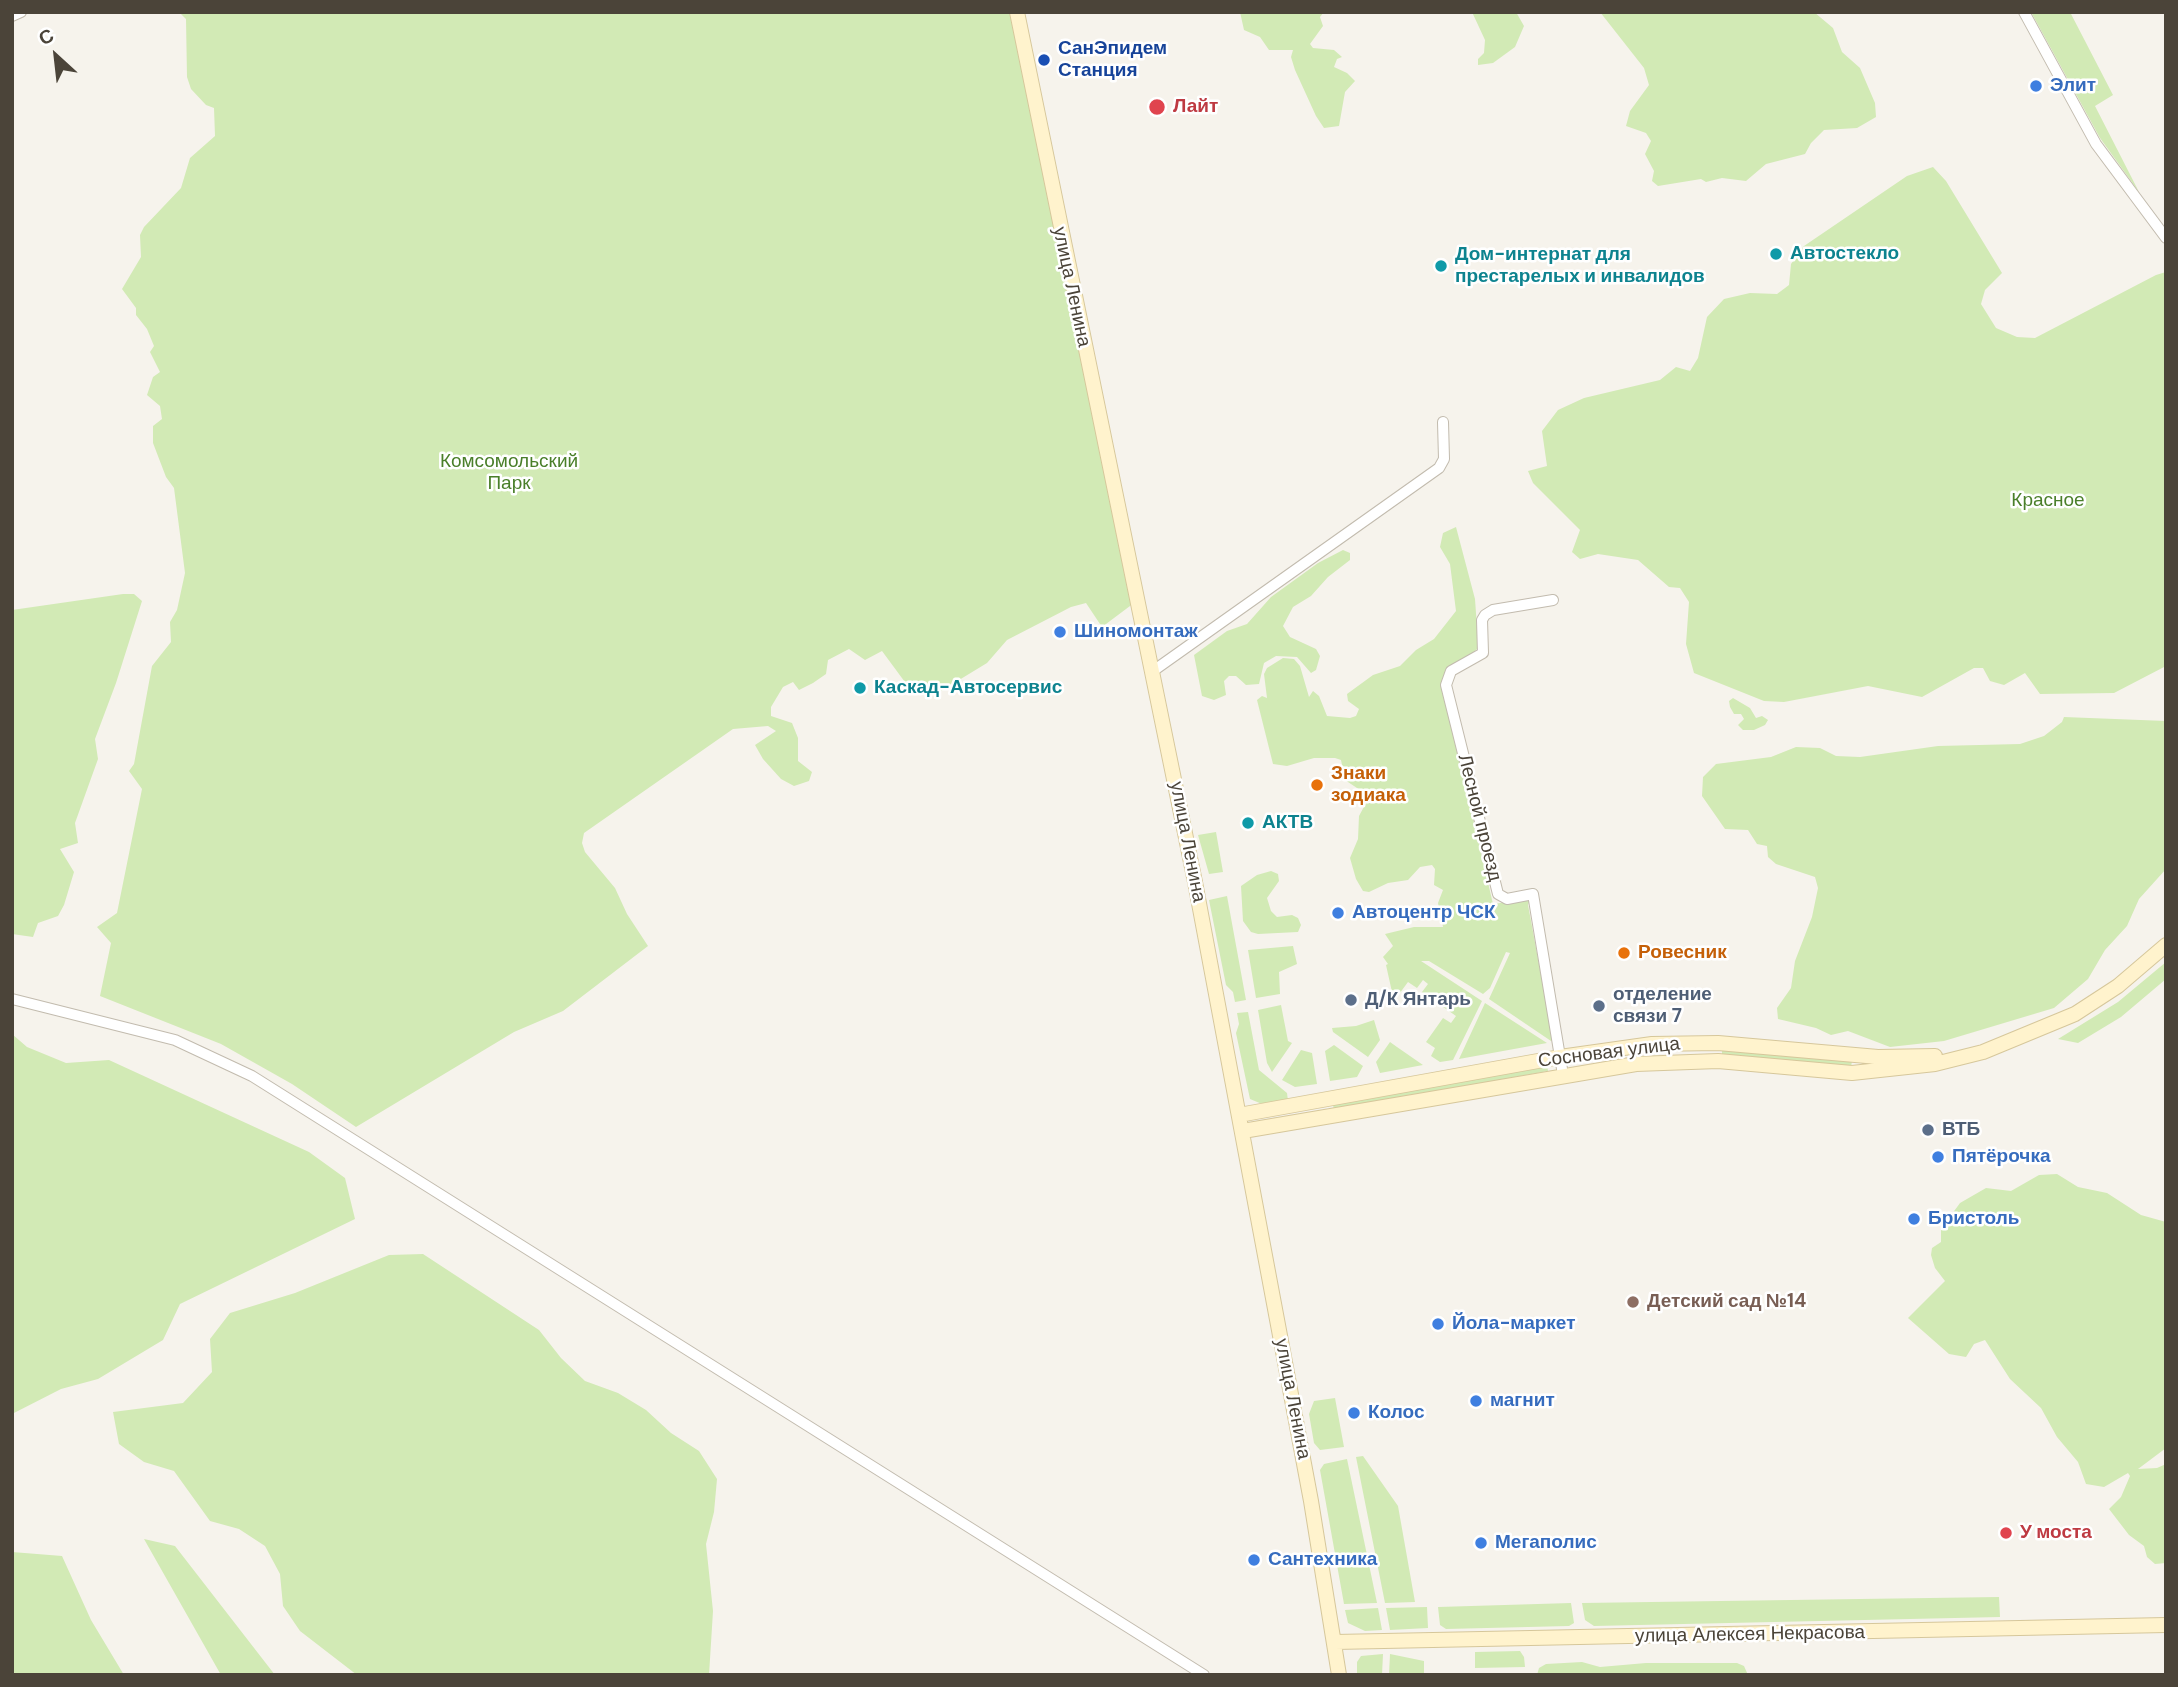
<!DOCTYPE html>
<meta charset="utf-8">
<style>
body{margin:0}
#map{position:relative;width:2178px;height:1687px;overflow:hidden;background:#f6f3ec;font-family:"DM Sans",sans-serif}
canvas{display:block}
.frame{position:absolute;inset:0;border:14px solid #4b4439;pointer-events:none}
.north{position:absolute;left:21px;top:21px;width:70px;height:70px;-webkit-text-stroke:5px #fff;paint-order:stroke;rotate:333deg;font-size:19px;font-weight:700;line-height:28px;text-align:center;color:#4b4439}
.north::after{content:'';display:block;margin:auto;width:24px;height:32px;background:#4b4439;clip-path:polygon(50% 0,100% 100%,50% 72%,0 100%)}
</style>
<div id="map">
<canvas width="2178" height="1687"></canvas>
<div class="frame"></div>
<div class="north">С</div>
</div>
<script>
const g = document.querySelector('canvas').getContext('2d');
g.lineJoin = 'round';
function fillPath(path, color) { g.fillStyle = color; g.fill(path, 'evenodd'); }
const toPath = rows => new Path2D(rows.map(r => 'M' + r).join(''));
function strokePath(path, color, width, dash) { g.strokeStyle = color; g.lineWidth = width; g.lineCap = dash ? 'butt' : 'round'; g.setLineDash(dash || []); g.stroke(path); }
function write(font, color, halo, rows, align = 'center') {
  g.font = font + ' "DM Sans",sans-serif'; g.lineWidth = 5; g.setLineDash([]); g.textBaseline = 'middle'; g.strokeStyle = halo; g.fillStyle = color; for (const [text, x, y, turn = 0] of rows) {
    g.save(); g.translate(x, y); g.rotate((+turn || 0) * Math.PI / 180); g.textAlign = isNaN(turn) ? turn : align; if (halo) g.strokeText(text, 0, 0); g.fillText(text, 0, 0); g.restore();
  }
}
fillPath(toPath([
 [179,12,1017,12,1138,600,1102,627,1086,603,1071,607,1007,640,987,663,941,691,925,686,913,693,882,651,865,660,849,649,828,660,826,674,813,683,799,690,793,682,783,687,771,707,771,716,792,723,798,738,798,761,812,772,809,781,794,786,781,779,763,759,755,745,776,731,768,726,733,729,584,833,582,843,585,852,615,888,627,914,648,946,563,1011,514,1032,356,1127,292,1084,221,1044,100,996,111,943,97,927,117,913,142,789,129,771,134,764,152,666,171,642,170,622,177,610,185,573,174,488,166,477,153,443,153,426,162,419,160,406,147,395,153,377,160,372,150,352,154,346,147,329,136,315,136,308,122,289,141,257,140,235,144,227,181,188,190,158,215,136,214,108,206,105,191,89,187,77,186,19],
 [1240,12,1324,12,1320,17,1323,26,1310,44,1313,48,1334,50,1342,57,1337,59,1334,67,1347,73,1355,81,1345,92,1339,126,1324,128,1316,116,1295,70,1291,57,1293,50,1269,50,1260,37,1244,30],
 [1472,12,1516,12,1524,26,1515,47,1493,63,1478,65,1478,59,1484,53,1485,40],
 [1600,12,1814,12,1833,28,1842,52,1860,68,1875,103,1876,117,1857,128,1824,130,1811,143,1805,154,1766,164,1746,181,1722,178,1706,182,1701,179,1658,186,1652,181,1654,171,1645,154,1651,141,1646,133,1626,126,1630,111,1649,85,1644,68],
 [2031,12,2070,12,2113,95,2095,106,2139,192,2100,138],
 [1933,167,1946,181,2002,273,1985,290,1981,304,1996,328,2017,337,2035,338,2156,275,2166,272,2166,666,2114,693,2040,694,2025,673,2004,685,1990,681,1983,668,1974,668,1922,697,1868,686,1784,702,1764,701,1694,673,1686,644,1689,602,1680,588,1669,587,1638,560,1598,554,1580,559,1572,552,1580,530,1533,483,1528,471,1547,466,1542,431,1558,410,1584,398,1660,380,1676,367,1690,371,1698,358,1707,317,1724,299,1750,293,1777,294,1789,285,1791,264,1804,246,1907,176],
 [1456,527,1475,599,1478,642,1477,649,1441,682,1493,904,1530,899,1528,905,1553,1039,1551,1041,1489,999,1510,953,1506,952,1490,988,1483,994,1429,961,1421,961,1482,1001,1453,1060,1440,1062,1431,1056,1435,1048,1426,1042,1443,1018,1451,1023,1456,1016,1422,992,1428,984,1423,980,1417,988,1408,982,1394,1001,1386,965,1388,964,1383,957,1393,946,1385,934,1414,927,1443,927,1438,903,1443,890,1434,885,1435,869,1432,865,1420,867,1408,880,1388,883,1369,892,1363,891,1356,879,1350,858,1358,839,1359,816,1366,803,1360,790,1345,780,1341,760,1335,758,1314,758,1287,766,1273,764,1257,700,1262,696,1267,698,1264,674,1267,668,1283,658,1294,659,1300,666,1309,697,1313,691,1319,696,1327,716,1350,718,1356,716,1359,709,1348,701,1347,694,1373,675,1400,666,1416,650,1434,639,1456,611,1450,564,1440,547,1443,533],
 [1343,550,1350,553,1350,560,1328,577,1311,596,1293,607,1283,626,1290,637,1316,649,1320,656,1316,670,1311,673,1297,657,1276,656,1264,663,1259,684,1246,685,1236,676,1229,676,1224,681,1226,695,1214,700,1202,696,1194,655,1227,631,1247,624,1271,597,1318,563],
 [123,594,134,594,142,601,116,683,95,739,98,759,75,823,78,843,60,849,74,872,64,905,58,916,38,923,33,937,12,934,12,610],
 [1733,698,1750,708,1756,718,1762,716,1768,720,1765,725,1754,730,1743,730,1738,725,1744,719,1741,714,1734,714,1730,707,1729,701],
 [2064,717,2166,721,2166,869,2139,899,2127,926,2105,950,2088,979,2054,1008,1944,1041,1890,1047,1848,1031,1831,1035,1816,1028,1778,1019,1777,1008,1791,988,1795,961,1812,917,1818,888,1815,877,1776,864,1768,857,1767,846,1757,844,1748,830,1725,829,1702,796,1703,777,1716,764,1771,757,1796,747,1820,748,1836,756,1860,757,1938,746,2020,744,2044,736,2062,722],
 [1216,832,1223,872,1209,874,1198,835],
 [1271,871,1278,874,1279,881,1267,898,1271,911,1277,917,1292,915,1298,918,1301,925,1298,932,1258,934,1251,932,1243,921,1241,886,1257,875],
 [1227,896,1246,1000,1235,1002,1233,992,1226,985,1209,900],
 [1293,946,1297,964,1279,972,1280,994,1256,998,1248,950],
 [2166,962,2166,979,2121,1017,2078,1043,2058,1039,2118,1002],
 [1485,1003,1547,1043,1459,1059],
 [1281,1005,1288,1041,1292,1043,1272,1072,1267,1063,1258,1010],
 [1248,1012,1259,1070,1287,1093,1288,1101,1262,1104,1250,1099,1236,1033,1239,1024,1237,1013],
 [1374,1020,1380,1040,1368,1057,1333,1032,1332,1028,1356,1026],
 [12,1034,27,1047,66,1063,109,1060,309,1152,345,1178,355,1219,180,1304,163,1340,98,1379,61,1389,12,1414],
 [1390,1042,1397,1047,1423,1065,1380,1073,1376,1062],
 [1334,1045,1363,1066,1357,1077,1330,1081,1325,1051],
 [1722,1049,1852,1061,1851,1067,1722,1055],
 [1301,1050,1312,1053,1317,1084,1295,1087,1282,1080],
 [1547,1065,1548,1071,1334,1110,1333,1105],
 [2057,1174,2078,1187,2107,1193,2141,1215,2166,1222,2166,1448,2138,1469,2157,1468,2166,1464,2166,1563,2155,1564,2147,1557,2144,1546,2129,1535,2109,1509,2121,1497,2130,1476,2128,1473,2104,1487,2086,1484,2078,1462,2057,1437,2041,1408,2010,1379,1985,1340,1974,1344,1966,1357,1949,1354,1908,1318,1945,1281,1935,1268,1931,1255,1932,1248,1941,1242,1941,1229,1960,1203,1986,1188,2011,1191,2039,1175],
 [423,1254,539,1330,561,1358,585,1381,618,1393,646,1410,671,1433,699,1451,717,1479,714,1512,706,1544,713,1611,709,1675,357,1675,300,1631,283,1606,280,1574,265,1546,239,1529,210,1521,174,1471,144,1462,119,1444,113,1412,183,1403,212,1372,210,1339,230,1313,295,1293,389,1255],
 [1335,1398,1344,1447,1320,1450,1314,1443,1309,1414,1314,1401],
 [1363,1456,1398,1506,1415,1602,1385,1603,1356,1457],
 [1347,1459,1377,1603,1344,1604,1320,1470,1324,1464],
 [144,1539,175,1546,275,1675,221,1675],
 [12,1552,62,1556,91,1620,124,1675,12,1675],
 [1999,1597,2000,1617,1594,1626,1585,1620,1582,1603],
 [1571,1603,1574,1623,1569,1626,1446,1629,1440,1625,1438,1607],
 [1427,1607,1428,1628,1390,1630,1386,1608],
 [1378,1608,1382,1630,1365,1631,1348,1623,1345,1610],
 [1520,1651,1524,1657,1525,1667,1475,1668,1475,1652],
 [1383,1654,1382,1675,1357,1675,1357,1662,1361,1656],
 [1390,1654,1424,1661,1424,1675,1389,1675],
 [1582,1662,1600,1667,1646,1663,1737,1663,1744,1666,1748,1675,1537,1675,1539,1668,1546,1664]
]), '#d2eab5');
const street = toPath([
 [2024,12,2096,144,2166,238],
 [12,16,21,12],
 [1553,600,1493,610,1485,615,1482,620,1483,653,1451,671,1446,685,1498,894,1507,899,1533,894,1563,1075],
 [1153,671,1439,468,1444,459,1443,422],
 [12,999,175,1040,252,1076,1204,1675]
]);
const secondary = toPath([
 [1017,12,1195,882,1311,1501,1339,1675],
 [1239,1115,1560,1057,1652,1044,1718,1043,1878,1057,1935,1056],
 [1243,1131,1636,1064,1718,1061,1852,1073,1935,1064,1983,1052,2075,1014,2118,986,2166,945],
 [1335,1642,2166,1625]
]);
strokePath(street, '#c2bbae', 12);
strokePath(secondary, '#d6c79b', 16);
strokePath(street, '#fff', 10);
strokePath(secondary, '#fff3cd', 14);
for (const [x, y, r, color] of [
 [1044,60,7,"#1a4fb4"],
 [2036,86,7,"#3f7fe0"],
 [1157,107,9,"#e0444e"],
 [1776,254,7,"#0f9aa8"],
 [1441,266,7,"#0f9aa8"],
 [1060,632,7,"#3f7fe0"],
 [860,688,7,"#0f9aa8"],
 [1317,785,7,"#e8710a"],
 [1248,823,7,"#0f9aa8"],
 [1338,913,7,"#3f7fe0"],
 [1624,953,7,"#e8710a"],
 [1351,1000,7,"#5c6f8a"],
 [1599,1006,7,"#5c6f8a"],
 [1928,1130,7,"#5c6f8a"],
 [1938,1157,7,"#3f7fe0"],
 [1914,1219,7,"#3f7fe0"],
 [1633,1302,7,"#8d6e63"],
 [1438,1324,7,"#3f7fe0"],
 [1476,1401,7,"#3f7fe0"],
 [1354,1413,7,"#3f7fe0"],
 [2006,1533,7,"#e0444e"],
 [1481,1543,7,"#3f7fe0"],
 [1254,1560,7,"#3f7fe0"]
]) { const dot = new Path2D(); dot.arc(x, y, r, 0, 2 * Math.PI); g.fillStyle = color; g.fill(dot); strokePath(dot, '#fff', 2.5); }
write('bold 19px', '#164399', '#fff', [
 ["СанЭпидем",1058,49],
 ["Станция",1058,71]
], 'left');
write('bold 19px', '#366cbe', '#fff', [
 ["Элит",2050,86],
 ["Шиномонтаж",1074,632],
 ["Автоцентр ЧСК",1352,913],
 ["Пятёрочка",1952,1157],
 ["Бристоль",1928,1219],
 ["Йола-маркет",1452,1324],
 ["магнит",1490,1401],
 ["Колос",1368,1413],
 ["Мегаполис",1495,1543],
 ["Сантехника",1268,1560]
], 'left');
write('bold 19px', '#be3a42', '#fff', [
 ["Лайт",1173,107],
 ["У моста",2020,1533]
], 'left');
write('bold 19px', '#0d838f', '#fff', [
 ["Автостекло",1790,254],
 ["Дом-интернат для",1455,255],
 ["престарелых и инвалидов",1455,277],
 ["Каскад-Автосервис",874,688],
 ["АКТВ",1262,823]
], 'left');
write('19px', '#4b4439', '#fff', [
 ["улица Ленина",1071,287,78],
 ["Лесной проезд",1479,818,76],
 ["улица Ленина",1187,842,79],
 ["Сосновая улица",1609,1053,-7],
 ["улица Ленина",1292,1399,79],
 ["улица Алексея Некрасова",1750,1635,-1]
]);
write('19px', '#4a7f2a', '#fff', [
 ["Комсомольский",509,462],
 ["Парк",509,484],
 ["Красное",2048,501]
]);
write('bold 19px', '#c56008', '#fff', [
 ["Знаки",1331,774],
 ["зодиака",1331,796],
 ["Ровесник",1638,953]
], 'left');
write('bold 19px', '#4e5e75', '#fff', [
 ["отделение",1613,995],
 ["связи 7",1613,1017],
 ["Д/К Янтарь",1365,1000],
 ["ВТБ",1942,1130]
], 'left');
write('bold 19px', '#785e54', '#fff', [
 ["Детский сад №14",1647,1302]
], 'left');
</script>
